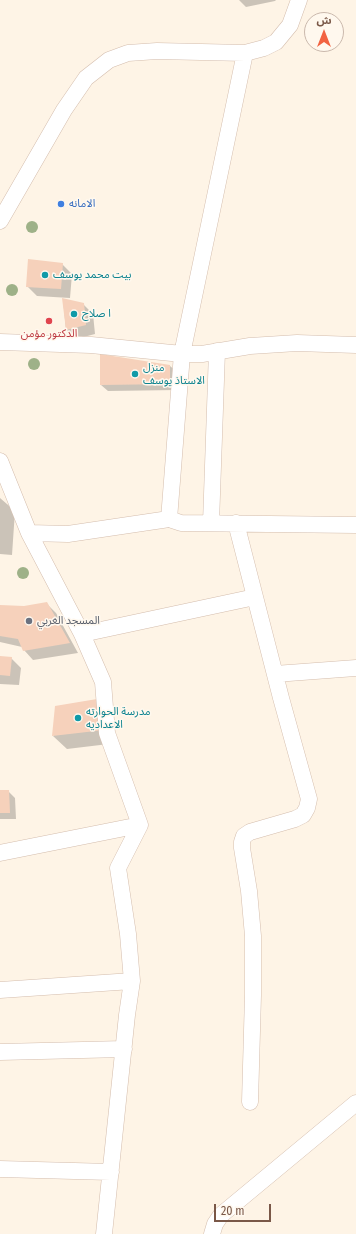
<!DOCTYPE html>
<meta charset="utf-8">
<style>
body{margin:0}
#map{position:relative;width:356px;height:1234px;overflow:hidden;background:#fef4e6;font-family:"Fira Sans Condensed","Noto Sans Arabic",sans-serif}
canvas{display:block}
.north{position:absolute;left:304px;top:12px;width:40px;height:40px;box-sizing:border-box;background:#fff8ee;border:1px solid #cab8ac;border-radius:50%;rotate:0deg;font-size:11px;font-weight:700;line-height:16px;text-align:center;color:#7a5848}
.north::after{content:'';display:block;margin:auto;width:14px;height:18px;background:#f26341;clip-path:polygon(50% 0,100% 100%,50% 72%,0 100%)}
.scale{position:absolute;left:214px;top:1204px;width:57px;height:18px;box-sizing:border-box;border:2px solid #7a5848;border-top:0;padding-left:5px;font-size:12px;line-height:14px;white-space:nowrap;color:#7a5848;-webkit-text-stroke:3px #fff8ee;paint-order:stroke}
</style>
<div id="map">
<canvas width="356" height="1234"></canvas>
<div class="north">ش</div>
<div class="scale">20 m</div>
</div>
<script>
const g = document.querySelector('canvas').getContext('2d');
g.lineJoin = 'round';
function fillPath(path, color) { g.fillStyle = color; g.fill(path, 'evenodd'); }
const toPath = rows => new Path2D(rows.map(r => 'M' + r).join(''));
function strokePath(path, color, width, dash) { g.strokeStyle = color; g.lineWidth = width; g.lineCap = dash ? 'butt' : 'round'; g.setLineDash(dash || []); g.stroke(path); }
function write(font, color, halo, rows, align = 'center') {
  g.font = font + ' "Fira Sans Condensed","Noto Sans Arabic",sans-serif'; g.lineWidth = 3; g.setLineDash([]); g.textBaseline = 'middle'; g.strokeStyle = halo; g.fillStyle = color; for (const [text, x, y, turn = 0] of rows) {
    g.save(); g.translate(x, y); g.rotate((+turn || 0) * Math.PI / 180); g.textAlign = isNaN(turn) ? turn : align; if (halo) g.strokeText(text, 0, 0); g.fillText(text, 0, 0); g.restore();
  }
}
fillPath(toPath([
 [239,0,276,0,275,1,246,7],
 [62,264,72,274,70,298,37,296,27,286],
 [63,300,83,304,93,314,95,334,76,339,66,330],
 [170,366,177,372,177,390,108,391,101,385],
 [0,498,15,511,12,555,0,554],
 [47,604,56,613,78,653,33,660,24,650,22,647,0,642,0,606,24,607],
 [0,657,11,658,21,668,19,685,0,684],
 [97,700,117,743,67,749,53,736],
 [0,791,8,791,15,798,16,819,0,819]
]), '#0003');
fillPath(toPath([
 [28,259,63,263,61,289,26,287],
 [62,298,84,303,86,325,66,330],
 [100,354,170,365,170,384,100,385],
 [47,602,70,643,23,651,18,639,0,636,0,605,24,606],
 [0,656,12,657,10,676,0,675],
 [97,699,104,730,52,736,55,706],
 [0,790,9,790,10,813,0,813]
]), '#f6d1bb');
const street = toPath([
 [0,221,64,110,86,78,109,60,128,53,157,51,245,53,264,48,276,42,290,25,299,0],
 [0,342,91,345,182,354,202,354,250,346,297,343,356,345],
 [0,461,29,533,82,634,103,682,107,733,140,825,118,868,128,934,132,981,127,1015,104,1234],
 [169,519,182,354,245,53],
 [211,523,217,351],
 [236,523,281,698,309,799,307,808,303,815,295,819,250,832,244,836,242,842,242,848,249,891,253,936,253,995,250,1102],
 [29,533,68,534,169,519,181,523,356,525],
 [82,634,255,597],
 [275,674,356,668],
 [0,853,140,825],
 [0,990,132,981],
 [0,1052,124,1049],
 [0,1169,111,1172],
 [212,1234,215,1224,221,1215,356,1103]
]);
strokePath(street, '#d4bdad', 17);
strokePath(street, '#fff', 16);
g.fillStyle = '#9eb188';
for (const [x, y] of [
 [32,227],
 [12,290],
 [34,364],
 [23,573]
]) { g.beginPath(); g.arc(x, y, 6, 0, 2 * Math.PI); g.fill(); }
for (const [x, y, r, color] of [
 [61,204,4,"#3f7fe0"],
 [45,275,4,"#0f9aa8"],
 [74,314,4,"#0f9aa8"],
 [49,321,4,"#e0444e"],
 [135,374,4,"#0f9aa8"],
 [29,621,4,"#6b7280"],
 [78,718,4,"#0f9aa8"]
]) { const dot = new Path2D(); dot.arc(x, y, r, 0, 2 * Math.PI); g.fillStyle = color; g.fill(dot); strokePath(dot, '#fff8ee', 1.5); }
write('11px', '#366cbe', '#fff8ee', [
 ["الامانه",69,204]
], 'left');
write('11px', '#0d838f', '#fff8ee', [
 ["بيت محمد يوسف",53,275],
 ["ا صلاح",82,314],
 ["منزل",143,368],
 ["الاستاذ يوسف",143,381],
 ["مدرسة الحوارته",86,712],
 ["الاعداديه",86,725]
], 'left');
write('11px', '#be3a42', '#fff8ee', [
 ["الدكتور مؤمن",49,334]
]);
write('11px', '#5b616d', '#fff8ee', [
 ["المسجد الغربي",37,621]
], 'left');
</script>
